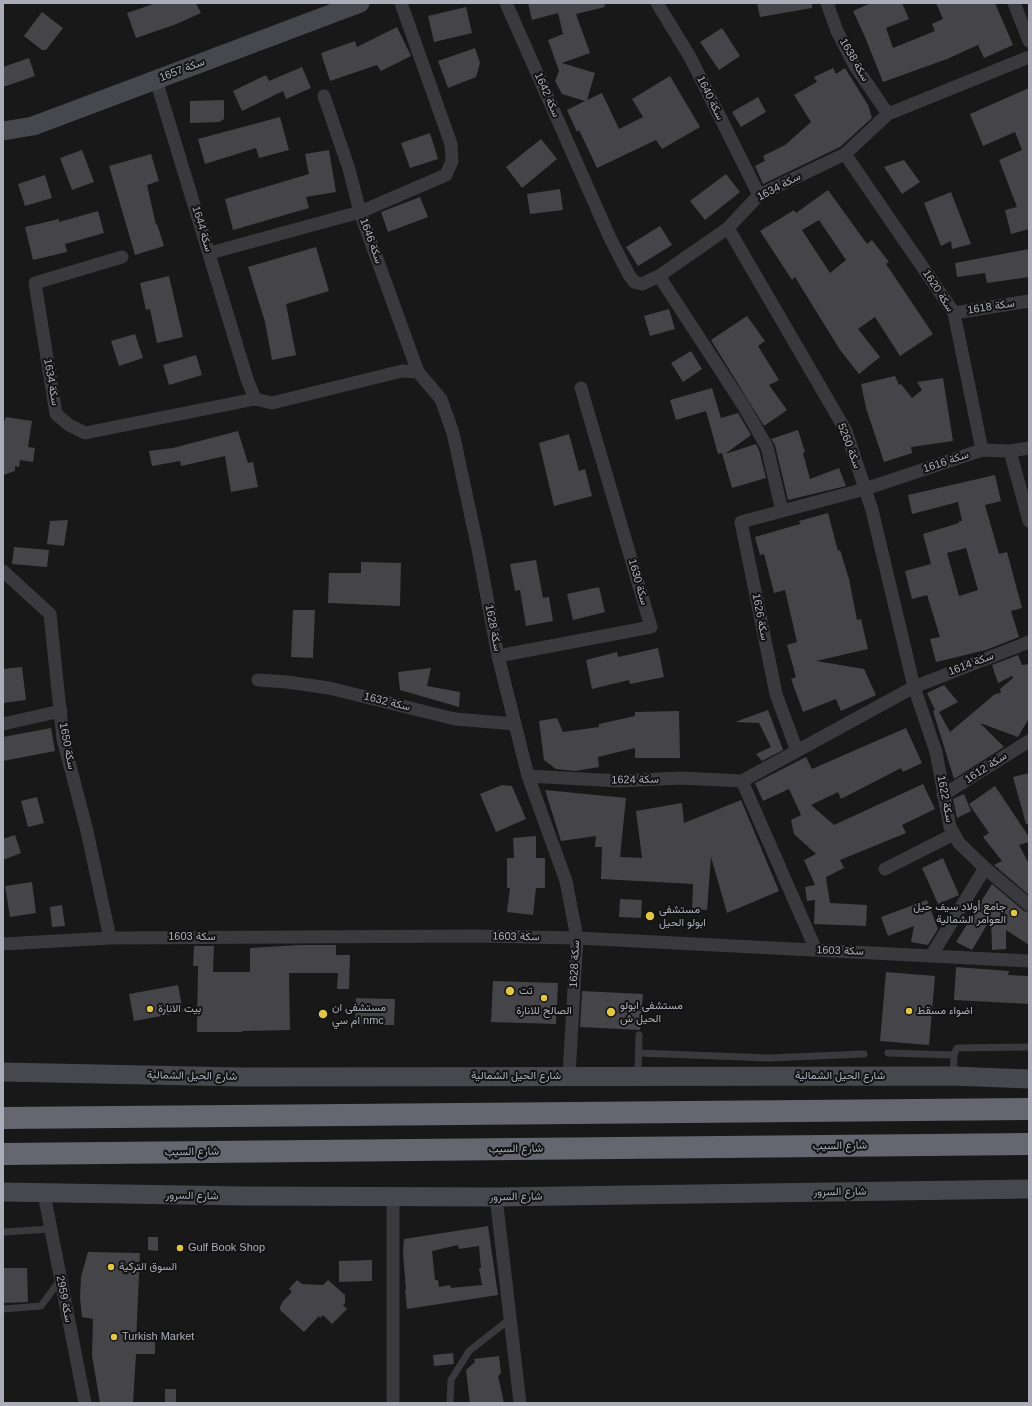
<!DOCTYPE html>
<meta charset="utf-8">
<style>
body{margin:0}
#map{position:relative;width:1032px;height:1406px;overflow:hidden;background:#181819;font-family:Helvetica,sans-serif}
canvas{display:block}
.frame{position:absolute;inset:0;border:4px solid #abadb8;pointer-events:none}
</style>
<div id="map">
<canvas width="1032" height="1406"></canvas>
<div class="frame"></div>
</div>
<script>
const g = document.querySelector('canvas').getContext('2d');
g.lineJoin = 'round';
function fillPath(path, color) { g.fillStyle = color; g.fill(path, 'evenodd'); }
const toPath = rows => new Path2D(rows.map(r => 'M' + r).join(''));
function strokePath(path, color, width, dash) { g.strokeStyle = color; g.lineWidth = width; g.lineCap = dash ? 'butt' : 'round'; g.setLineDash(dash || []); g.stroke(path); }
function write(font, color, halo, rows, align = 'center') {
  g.font = font + ' Helvetica,Vazirmatn,sans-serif'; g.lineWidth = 4; g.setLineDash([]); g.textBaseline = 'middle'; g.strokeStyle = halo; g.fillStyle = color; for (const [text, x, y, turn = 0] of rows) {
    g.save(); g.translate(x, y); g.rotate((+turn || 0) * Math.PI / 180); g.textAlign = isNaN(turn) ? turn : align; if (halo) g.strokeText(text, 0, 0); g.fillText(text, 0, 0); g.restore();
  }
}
fillPath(toPath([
 [156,3,196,3,201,13,174,25,136,38,127,13],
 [528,3,604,3,605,7,576,14,590,53,562,63,595,73,587,100,602,93,619,129,643,117,632,99,670,76,700,127,662,149,656,140,597,168,579,130,577,132,567,110,585,101,562,94,555,81,559,71,548,40,563,34,558,13,532,20],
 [757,3,812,3,812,8,760,17],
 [871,3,902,3,909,19,886,28,893,48,935,31,932,24,943,19,936,3,995,3,1013,45,984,58,978,45,947,59,883,82,865,37,853,11],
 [466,7,472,33,434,42,428,16],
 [42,12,63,28,46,50,42,50,24,36],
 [397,27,411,56,381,71,377,65,330,81,321,53,355,41,357,47],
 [722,28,740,56,719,70,700,42],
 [475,48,480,63,476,77,448,88,438,61],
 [29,58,35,76,3,87,3,67],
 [302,67,311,88,286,99,283,91,242,111,233,91,266,75,269,81],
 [833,68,836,74,845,68,868,105,872,118,840,147,763,184,755,166,765,161,763,156,785,145,811,122,794,95,817,82,814,77],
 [1029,88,1029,229,1011,234,1005,210,1017,207,999,160,1022,150,1015,132,983,146,970,114],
 [758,97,766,112,741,127,732,112],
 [224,100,224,119,219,122,190,123,190,101],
 [280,117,289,150,259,158,256,148,205,164,198,139],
 [430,133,438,159,410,168,401,143],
 [541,139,557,159,522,188,506,167],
 [82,150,94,182,72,190,60,158],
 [329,150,336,192,306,197,309,208,233,230,225,199,309,174,305,154],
 [151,154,159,181,147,185,156,225,157,224,164,246,135,255,109,166],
 [904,160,920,182,902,194,884,167],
 [726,174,740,192,705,220,690,201],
 [45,175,52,198,25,206,18,184],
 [560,189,563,210,530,214,527,194],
 [828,190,867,244,872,240,889,262,886,264,933,334,900,356,875,317,858,329,880,357,859,374,840,350,795,277,792,280,760,231,794,210,796,213],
 [819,220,846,260,830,273,802,230],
 [951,192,971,244,952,249,951,241,941,246,924,203],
 [420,197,428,217,388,232,381,212],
 [98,211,104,233,65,244,67,252,33,260,25,227,59,219,59,222],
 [660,226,672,245,638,266,626,247],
 [316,247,329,291,286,304,296,355,272,360,265,322,248,267],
 [1029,249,1029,277,987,283,985,273,957,277,955,263],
 [169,276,183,337,157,343,150,309,146,310,140,283],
 [669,309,675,329,650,336,644,316],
 [747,316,765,341,758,346,779,380,769,385,787,410,764,426,711,340],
 [135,334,143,358,119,366,111,341],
 [691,351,702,369,683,382,671,363],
 [196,355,202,375,169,385,163,365],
 [895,376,899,385,901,384,912,398,922,390,917,382,943,378,953,441,911,447,912,453,884,462,866,408,861,384],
 [712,388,721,418,738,413,751,435,725,454,756,444,759,450,766,478,732,488,722,453,718,454,706,411,676,420,670,400],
 [6,417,32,421,28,447,35,448,33,462,20,460,19,467,15,466,15,471,3,475,3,424],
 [798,430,805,452,803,453,810,479,839,468,846,486,788,500,775,445,771,439],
 [238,431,248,463,253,462,258,487,231,492,225,456,181,466,180,461,152,466,149,451,173,448],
 [569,434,579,471,585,469,592,496,554,506,539,443],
 [995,475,1001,501,985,505,999,554,1007,552,1022,608,1011,611,1019,637,986,650,936,662,930,639,940,637,927,595,912,599,905,571,931,564,923,534,959,523,959,521,962,521,958,502,912,514,908,495],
 [966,548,978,590,959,596,947,553],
 [828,513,838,551,840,550,849,579,857,620,861,619,868,649,816,661,864,669,876,695,841,711,836,699,803,712,791,679,796,677,787,645,797,642,785,590,774,593,764,554,760,555,755,537,800,524,799,521],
 [68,520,64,546,47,544,50,521],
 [14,547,49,550,47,567,12,564],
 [536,560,543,598,549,597,553,621,526,626,520,590,515,591,510,564],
 [361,562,401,563,400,606,328,603,329,573,361,573],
 [599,587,605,612,573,620,567,594],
 [293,610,315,610,313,658,291,657],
 [658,648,664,677,630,684,629,680,592,689,586,660,617,652,618,657],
 [1018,655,1022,665,1029,664,1029,718,1018,737,980,723,1004,747,954,779,933,711,935,710,927,693,944,685,958,702,939,712,950,732,995,694,1001,693,1000,689,1013,678,1012,676,998,683,992,665],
 [22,667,26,700,3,703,3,669],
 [431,668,427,686,460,692,459,707,400,690,398,672],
 [768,710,783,750,762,761,756,754,771,747,759,723,735,722],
 [679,711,680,758,635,758,635,748,598,757,599,767,575,771,556,769,544,760,539,721,557,718,563,732,599,727,599,724,635,716,635,712],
 [51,728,55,751,3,761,3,737],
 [906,728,922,763,903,772,901,768,841,799,838,792,811,805,834,825,923,784,935,809,902,825,906,833,840,860,844,868,826,877,830,903,867,905,866,926,814,924,815,900,807,901,805,887,815,885,804,860,816,854,794,834,791,820,801,815,789,789,763,801,755,783,806,757,812,769],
 [1029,773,1029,824,1026,824,1013,777],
 [502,785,512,786,526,819,496,832,480,794],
 [995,786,1029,837,1029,842,1019,845,1029,864,1029,895,994,865,1002,861,983,837,989,833,969,804],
 [545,790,626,798,620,857,642,858,636,811,682,803,684,823,741,800,779,891,727,913,711,857,707,910,692,909,693,884,601,879,602,847,595,847,596,836,561,841],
 [964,794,971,811,957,818,953,799],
 [37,797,44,823,28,827,21,801],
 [15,835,21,853,3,860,3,839],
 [536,836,536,858,545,858,545,888,536,888,533,915,507,912,510,888,507,888,507,858,514,858,513,838],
 [943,858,959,895,938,904,922,868],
 [32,882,36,913,10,917,5,886],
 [992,884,1024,911,1029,913,1029,945,1006,930,1006,949,992,950,991,918,972,950,956,942],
 [620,899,642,900,641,918,619,917],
 [927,900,938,929,928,945,911,942,914,926,888,936,881,917],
 [62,905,65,926,52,927,50,907],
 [300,945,336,945,336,955,350,955,349,989,337,989,338,973,289,973,290,1030,242,1031,242,1032,197,1032,198,966,193,966,194,946,214,946,213,972,250,972,250,948],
 [956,967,1009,971,1008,975,1029,976,1029,1004,954,1000],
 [886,972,935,976,929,1045,880,1041],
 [493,981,558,983,556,1024,491,1022],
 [178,985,183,1012,134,1021,129,994],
 [582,991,643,994,640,1030,580,1027],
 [356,998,395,999,394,1025,355,1025],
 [488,1226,498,1295,407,1309,405,1290,406,1290,403,1252,404,1239],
 [458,1245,459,1249,479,1246,481,1268,479,1268,482,1285,451,1288,450,1285,439,1287,438,1280,435,1280,432,1251],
 [148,1237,158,1237,158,1251,148,1250],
 [88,1252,140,1253,136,1341,155,1342,155,1354,136,1354,133,1403,100,1403,92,1355,93,1319,82,1317,80,1298,81,1277],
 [372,1260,372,1281,339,1282,339,1261],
 [3,1268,27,1268,28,1302,3,1303],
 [297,1280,302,1284,323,1285,328,1280,345,1295,345,1303,343,1305,347,1309,332,1324,323,1315,320,1318,319,1316,304,1332,280,1310,280,1307,283,1301,292,1292,289,1289],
 [453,1353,454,1364,434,1366,433,1355],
 [499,1356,501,1373,498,1376,504,1403,470,1403,466,1370,475,1362,474,1359],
 [165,1389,176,1389,176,1403,165,1403]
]), '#454549');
strokePath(toPath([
 [639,1053,769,1058,864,1054],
 [888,1053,954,1055],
 [638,1075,639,1035],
 [953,1075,954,1055,957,1048,1029,1047],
 [3,1232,51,1229],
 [3,1309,41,1306,60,1280],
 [450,1403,451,1380,469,1351,510,1319]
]), '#39393e', 7);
strokePath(toPath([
 [506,3,610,238,629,275,634,282,642,284,659,276,728,228,759,195,845,154,888,114,1029,57],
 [657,3,690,57,759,195],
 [827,3,837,31,855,66,888,114],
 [1014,3,1029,41],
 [156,80,247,379,255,399,272,403,402,371,418,372,441,399,453,433,478,549,498,656,528,776,566,881,577,938,569,1075],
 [324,96,349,169,360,212,418,372],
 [845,154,954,313,982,450],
 [728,228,846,431,872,510,914,687,936,752,950,827,959,843,985,868,1029,905],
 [210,253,360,212,446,175,452,161,451,144,401,3],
 [122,257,35,283,56,414,69,425,85,433,255,399],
 [659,276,743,405,767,447,782,511],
 [954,313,1029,301],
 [1010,451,1029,521],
 [3,571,50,614,63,739,87,831,110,938],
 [498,656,651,627,581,388],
 [258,680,287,682,329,688,455,719,515,724],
 [3,724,61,711],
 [797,751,776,694,741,522,865,489,982,450,1010,451,1029,448],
 [528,776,619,781,681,778,742,781,914,687,1029,642],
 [742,781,816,950],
 [943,795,1029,741],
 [885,869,954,834],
 [3,944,110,938,474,936,577,938,1029,961],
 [931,956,985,868],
 [44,1194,85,1403],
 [496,1197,520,1403],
 [393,1403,393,1197]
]), '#39393e', 13);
strokePath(toPath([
 [3,131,33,126,360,3],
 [3,1072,242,1077,953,1076,1029,1079],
 [3,1192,243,1196,496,1197,1029,1189]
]), '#47484e', 19);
strokePath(toPath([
 [3,1118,1029,1109],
 [3,1154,1029,1144]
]), '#65666f', 22);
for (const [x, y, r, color] of [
 [1014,913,4,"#e2c747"],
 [650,916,5,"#e2c747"],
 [510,991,5,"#e2c747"],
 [544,998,4,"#e2c747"],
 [150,1009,4,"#e2c747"],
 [909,1011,4,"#e2c747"],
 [611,1012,5,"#e2c747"],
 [323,1014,5,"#e2c747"],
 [180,1248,4,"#e2c747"],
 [111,1267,4,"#e2c747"],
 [114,1337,4,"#e2c747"]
]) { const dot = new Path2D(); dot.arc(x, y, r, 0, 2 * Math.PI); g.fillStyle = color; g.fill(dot); strokePath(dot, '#131314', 1.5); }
write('11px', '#abadb8', '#131314', [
 ["سكة 1638",854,60,60],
 ["سكة 1657",182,70,-21],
 ["سكة 1642",547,95,66],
 ["سكة 1640",710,98,64],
 ["سكة 1634",779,187,-28],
 ["سكة 1644",202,229,73],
 ["سكة 1646",371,241,70],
 ["سكة 1620",938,291,57],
 ["سكة 1618",991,307,-9],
 ["سكة 1634",51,382,80],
 ["سكة 5260",849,446,69],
 ["سكة 1616",946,462,-19],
 ["سكة 1630",638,582,74],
 ["سكة 1626",760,617,79],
 ["سكة 1628",493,628,79],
 ["سكة 1614",971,664,-21],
 ["سكة 1632",387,702,14],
 ["سكة 1650",67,746,79],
 ["سكة 1612",986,768,-33],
 ["سكة 1624",635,780,-1],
 ["سكة 1622",945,799,79],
 ["سكة 1603",192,937],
 ["سكة 1603",516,937,1],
 ["سكة 1603",840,951,2],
 ["سكة 1628",575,964,-87],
 ["شارع الحيل الشمالية",192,1076,1],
 ["شارع الحيل الشمالية",516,1076],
 ["شارع الحيل الشمالية",840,1076],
 ["شارع السيب",840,1146,-1],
 ["شارع السيب",516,1149,-1],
 ["شارع السيب",192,1152,-1],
 ["شارع السرور",840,1192,-1],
 ["شارع السرور",192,1196,1],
 ["شارع السرور",516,1197,-1],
 ["سكة 2959",64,1299,79]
]);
write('11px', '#abadb8', '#131314', [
 ["جامع أولاد سيف حيل",1006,907,"right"],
 ["العوامر الشمالية",1006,920,"right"],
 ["مستشفى",659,910],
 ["ابولو الحيل",659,923],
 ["تت",519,991],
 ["مستشفى ابولو",620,1006],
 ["الحيل ش",620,1019],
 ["مستشفى ان",332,1008],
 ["ام سي nmc",332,1021],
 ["بيت الانارة",158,1009],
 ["الصالح للانارة",544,1011,"center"],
 ["اضواء مسقط",917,1011],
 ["Gulf Book Shop",188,1248],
 ["السوق التركية",119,1267],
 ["Turkish Market",122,1337]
], 'left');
</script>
